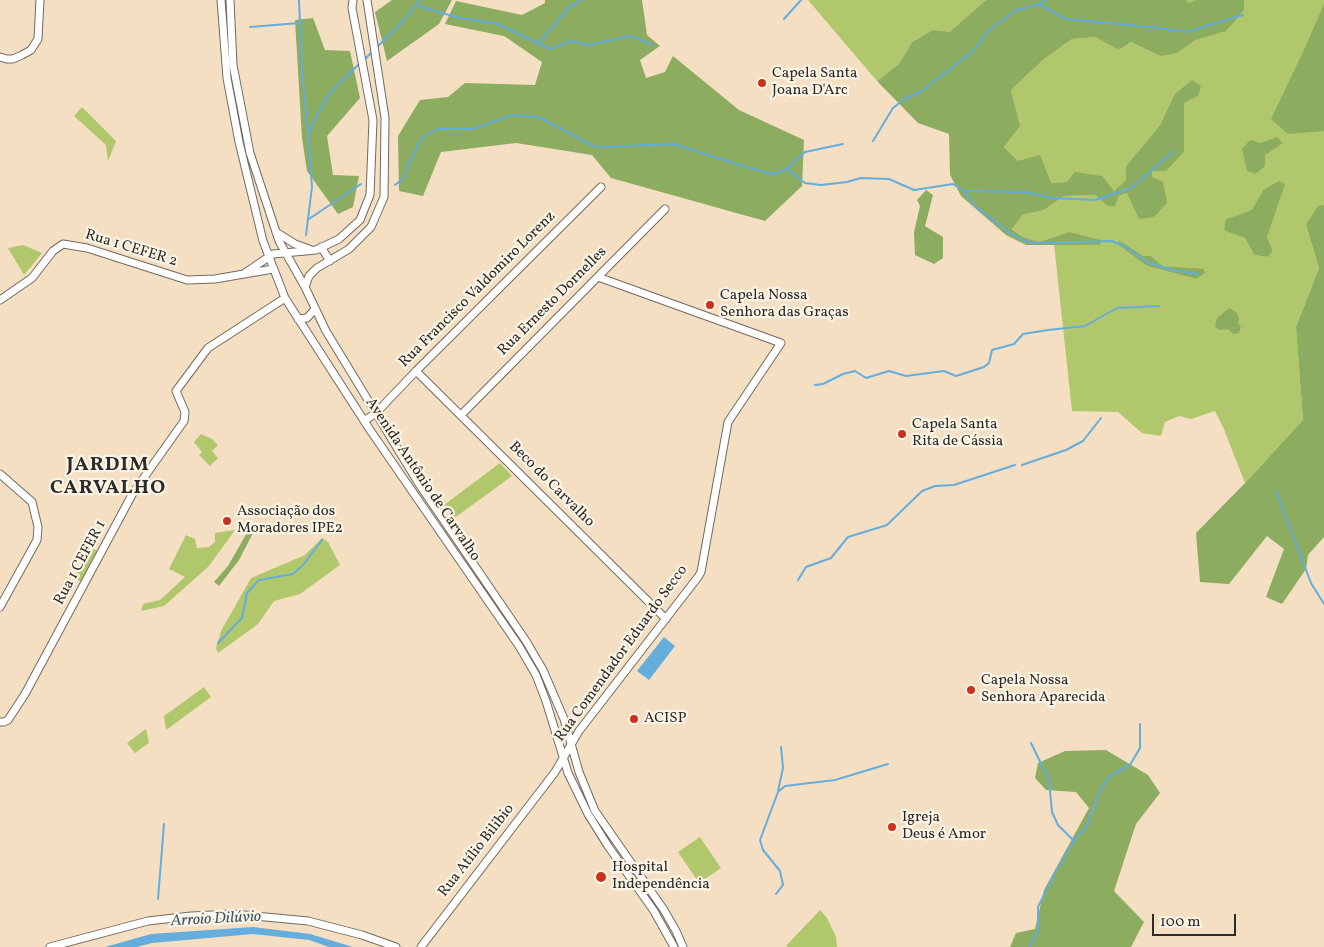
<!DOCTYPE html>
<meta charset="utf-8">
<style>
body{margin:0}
#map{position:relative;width:1324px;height:947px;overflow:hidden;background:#f4dfc3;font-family:Vollkorn,serif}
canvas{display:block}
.scale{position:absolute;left:1152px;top:914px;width:84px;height:22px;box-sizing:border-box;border:2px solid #2b2b2b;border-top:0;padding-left:6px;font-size:15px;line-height:18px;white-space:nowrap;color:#2b2b2b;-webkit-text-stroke:4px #fcf5e5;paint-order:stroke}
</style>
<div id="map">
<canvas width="1324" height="947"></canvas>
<div class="scale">100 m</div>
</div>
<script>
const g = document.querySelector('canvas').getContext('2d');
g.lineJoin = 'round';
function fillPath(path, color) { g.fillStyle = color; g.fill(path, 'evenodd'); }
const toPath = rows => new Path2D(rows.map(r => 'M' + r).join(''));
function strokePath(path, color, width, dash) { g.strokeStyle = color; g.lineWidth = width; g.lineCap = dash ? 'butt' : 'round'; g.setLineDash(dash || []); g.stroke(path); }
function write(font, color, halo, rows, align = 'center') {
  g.font = font + ' Vollkorn,serif'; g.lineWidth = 4.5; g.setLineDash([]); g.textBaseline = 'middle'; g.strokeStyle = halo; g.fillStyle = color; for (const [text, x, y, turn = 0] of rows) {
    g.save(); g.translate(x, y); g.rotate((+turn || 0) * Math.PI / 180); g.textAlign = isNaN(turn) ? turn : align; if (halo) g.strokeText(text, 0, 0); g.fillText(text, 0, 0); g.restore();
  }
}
fillPath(toPath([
 [808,0,986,0,950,33,933,30,912,42,899,64,877,81],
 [1162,0,1324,0,1324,224,1306,225,1319,268,1296,327,1303,420,1245,483,1223,427,1215,411,1191,419,1179,416,1165,422,1161,436,1142,433,1118,412,1072,411,1054,244,1100,245,1069,232,1039,242,1023,237,1012,228,1022,215,1044,210,1064,196,1095,195,1107,206,1115,206,1119,196,1128,193,1139,218,1151,177,1152,170,1184,152,1183,103,1198,96,1174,95,1160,125,1126,166,1126,180,1114,191,1067,182,1051,183,1018,161,1004,147,1019,126,1011,90,1044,59,1072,39,1095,37,1119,50,1131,42,1160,56],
 [1263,190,1273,216,1267,237,1273,251,1268,257,1254,255,1245,238,1226,219,1253,210],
 [1119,240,1143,257,1151,256,1163,266,1183,268,1196,279,1147,266,1117,244],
 [82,107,116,141,108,161,106,145,74,116],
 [23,245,42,253,24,275,8,248],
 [201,434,212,439,218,445,212,451,218,458,210,466,199,455,202,452,194,442],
 [500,463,512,476,453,519,444,505],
 [235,530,209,566,164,606,141,611,143,604,160,600,185,577,169,569,186,535,195,539,197,548,209,547,215,542,215,533],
 [322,538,328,542,340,565,300,594,274,601,258,624,218,653,216,648,221,631,251,578,305,555],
 [91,547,99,552,82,582,74,578],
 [204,687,211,697,166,730,164,716],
 [146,729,149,743,135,753,127,743],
 [700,837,721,868,699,883,678,852],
 [820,910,827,918,836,937,837,947,788,947,786,946]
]), '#b1c76c');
fillPath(toPath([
 [392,0,452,0,439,24,387,61,375,12],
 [545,0,642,0,647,35,660,46,640,60,646,78,665,72,673,56,739,110,804,140,802,186,765,221,611,178,592,155,516,143,441,152,423,196,399,191,398,136,420,100,448,97,465,83,535,85,542,62,504,36,445,24,456,1,522,15,545,3],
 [986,0,1186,0,1188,3,1197,0,1244,0,1244,10,1226,31,1195,40,1177,53,1160,56,1131,42,1119,50,1095,37,1072,39,1044,59,1011,90,1020,126,1004,147,1018,161,1040,155,1051,183,1067,182,1075,172,1102,176,1114,191,1126,180,1126,166,1160,125,1174,95,1192,80,1201,86,1198,96,1184,103,1184,152,1166,171,1152,171,1152,177,1163,182,1167,203,1154,217,1139,219,1127,193,1119,196,1115,206,1107,206,1095,195,1064,196,1044,210,1022,215,1012,229,1023,237,1039,242,1069,232,1101,240,1100,245,1026,245,1006,235,961,196,950,175,949,134,918,123,877,81,899,64,912,42,933,30,950,32],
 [1324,4,1324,131,1288,134,1271,119,1304,50],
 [313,18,325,50,350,51,360,98,327,136,333,175,359,176,353,207,338,214,307,171,302,138,295,20],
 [1277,137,1283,143,1265,155,1265,166,1255,174,1247,171,1242,149,1250,140,1261,143],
 [1279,181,1285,184,1267,237,1273,251,1268,257,1254,255,1245,238,1224,230,1226,219,1252,210,1263,190],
 [926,190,933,195,925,226,943,237,943,258,934,264,915,255,914,232,920,206,917,200],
 [1324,205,1324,537,1308,555,1306,569,1282,604,1266,597,1284,549,1267,536,1229,584,1200,582,1196,533,1245,483,1303,420,1296,327,1319,268,1306,225,1318,206],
 [1119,240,1143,256,1151,256,1163,266,1204,269,1205,273,1196,279,1147,266,1117,244],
 [1229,308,1236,312,1239,318,1238,323,1241,327,1239,333,1233,334,1228,329,1219,330,1215,326,1217,318],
 [248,531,253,533,239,560,219,586,214,582,228,566],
 [1106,750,1148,775,1160,793,1136,824,1114,891,1144,922,1131,947,1010,947,1016,933,1035,929,1044,890,1089,808,1076,792,1046,790,1035,778,1038,763,1065,751]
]), '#8cac60');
fillPath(toPath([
 [664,637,675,646,649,680,637,671],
 [253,927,310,934,353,947,329,947,309,940,253,934,152,943,137,947,105,947,151,934]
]), '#64addc');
strokePath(toPath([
 [299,0,302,73,308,132],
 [1040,5,1066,19,1150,27,1187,32,1243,15],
 [418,6,456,17,498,24,550,49,571,41,589,45,630,36,653,45],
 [784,19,801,0],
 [250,27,299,23],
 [538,44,569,7,582,0],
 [376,48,405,19,420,0],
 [364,60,373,51],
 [873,141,893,108,903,100,922,91,974,50,989,30,1017,10,1040,4,1046,0],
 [787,169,805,152,843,144],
 [395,185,404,178,409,163,422,138,437,129,473,129,512,115,539,117,595,147,674,144,746,167,773,174,787,169,805,183,821,185,847,182,861,178,889,179,914,190,953,184,964,191,976,207,1010,233,1028,243,1112,241,1124,246,1149,263,1172,270,1198,274],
 [964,191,1025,192,1052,198,1095,200,1131,188,1174,151],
 [309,219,361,184],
 [306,235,312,187,308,133,329,94,360,63],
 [815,385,823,384,843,374,855,371,866,378,889,371,906,376,944,371,956,376,984,367,989,363,992,350,1014,344,1023,334,1048,330,1085,326,1117,308,1159,306],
 [1022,465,1066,450,1083,441,1101,418],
 [1276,491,1311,583,1324,604],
 [798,580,806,567,831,558,848,537,887,525,922,491,935,486,954,485,1015,465],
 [218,643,242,618,247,593,259,580,293,574,303,565,322,540],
 [1031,743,1049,780,1052,812,1058,825,1074,841],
 [778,791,783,768,781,747],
 [776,894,783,885,780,871,763,850,760,840,778,792,785,786,835,780,888,764],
 [158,899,164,824],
 [1030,947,1038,930,1038,907,1056,871,1074,841,1087,826,1100,790,1110,776,1130,765,1140,748,1140,724]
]), '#64addc', 2);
const secondary = toPath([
 [221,0,227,78,239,142,263,241,285,298,370,430,519,646,536,675,546,701,568,773,588,814,608,846,654,911,674,947],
 [230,0,233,65,250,153,279,241,305,287,326,331,419,484,526,641,543,670,564,719,579,772,595,811,664,910,676,931,683,947],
 [0,57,7,59,13,59,22,55,31,50,38,39,40,0],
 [276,232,295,244,309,249],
 [321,247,330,261],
 [245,273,273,254,316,250,339,239,360,220,370,195,373,120,352,8,353,0],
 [305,287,309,276,317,268,349,249,371,227,384,197,385,118,367,0],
 [0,300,32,278,53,251,63,244,87,248,187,280,215,279,273,269],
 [298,319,307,318,315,309],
 [416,371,666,619],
 [461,415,665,209],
 [364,421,376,413,416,371,601,187],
 [0,474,32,502,38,527,37,540,0,607],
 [0,722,4,722,8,720,25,694,133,493,184,421,185,412,176,391,208,348,285,298],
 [50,947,148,921,191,916,234,914,308,921,362,935,396,947],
 [421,947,555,772,579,731,698,577,701,572,728,422,781,343,598,277]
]);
strokePath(secondary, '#716a60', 9);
strokePath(secondary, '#fff', 7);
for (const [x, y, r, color] of [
 [762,83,5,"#c8321e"],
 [710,305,5,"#c8321e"],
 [902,434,5,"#c8321e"],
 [227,521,5,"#c8321e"],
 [971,690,5,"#c8321e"],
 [634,719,5,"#c8321e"],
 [892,827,5,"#c8321e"],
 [601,877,6,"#c8321e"]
]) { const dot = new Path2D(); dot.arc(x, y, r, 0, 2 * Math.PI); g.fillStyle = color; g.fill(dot); strokePath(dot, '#fcf5e5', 2); }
write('15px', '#2b2b2b', '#fcf5e5', [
 ["Capela Santa",772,74],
 ["Joana D'Arc",772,91],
 ["Capela Nossa",720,296],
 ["Senhora das Graças",720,313],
 ["Capela Santa",912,425],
 ["Rita de Cássia",912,442],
 ["Associação dos",237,512],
 ["Moradores IPE2",237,529],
 ["Capela Nossa",981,681],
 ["Senhora Aparecida",981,698],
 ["ACISP",644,719],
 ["Igreja",902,818],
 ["Deus é Amor",902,835],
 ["Hospital",612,868],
 ["Independência",612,885]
], 'left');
write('15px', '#2b2b2b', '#fcf5e5', [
 ["Rua 1 CEFER 2",131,249,17],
 ["Rua Francisco Valdomiro Lorenz",478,290,-45],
 ["Rua Ernesto Dornelles",553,302,-45],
 ["Avenida Antônio de Carvalho",422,480,56],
 ["Beco do Carvalho",551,485,45],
 ["Rua 1 CEFER 1",81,563,-62],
 ["Rua Comendador Eduardo Secco",622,654,-54],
 ["Rua Atílio Bilibio",477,851,-52]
]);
write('italic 16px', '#3f5869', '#fcf5e5', [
 ["Arroio Dilúvio",216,920,-3]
]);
g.letterSpacing = '1px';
write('bold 20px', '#2b2b2b', '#fcf5e5', [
 ["JARDIM",108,466],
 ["CARVALHO",108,489]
]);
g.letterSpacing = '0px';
</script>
